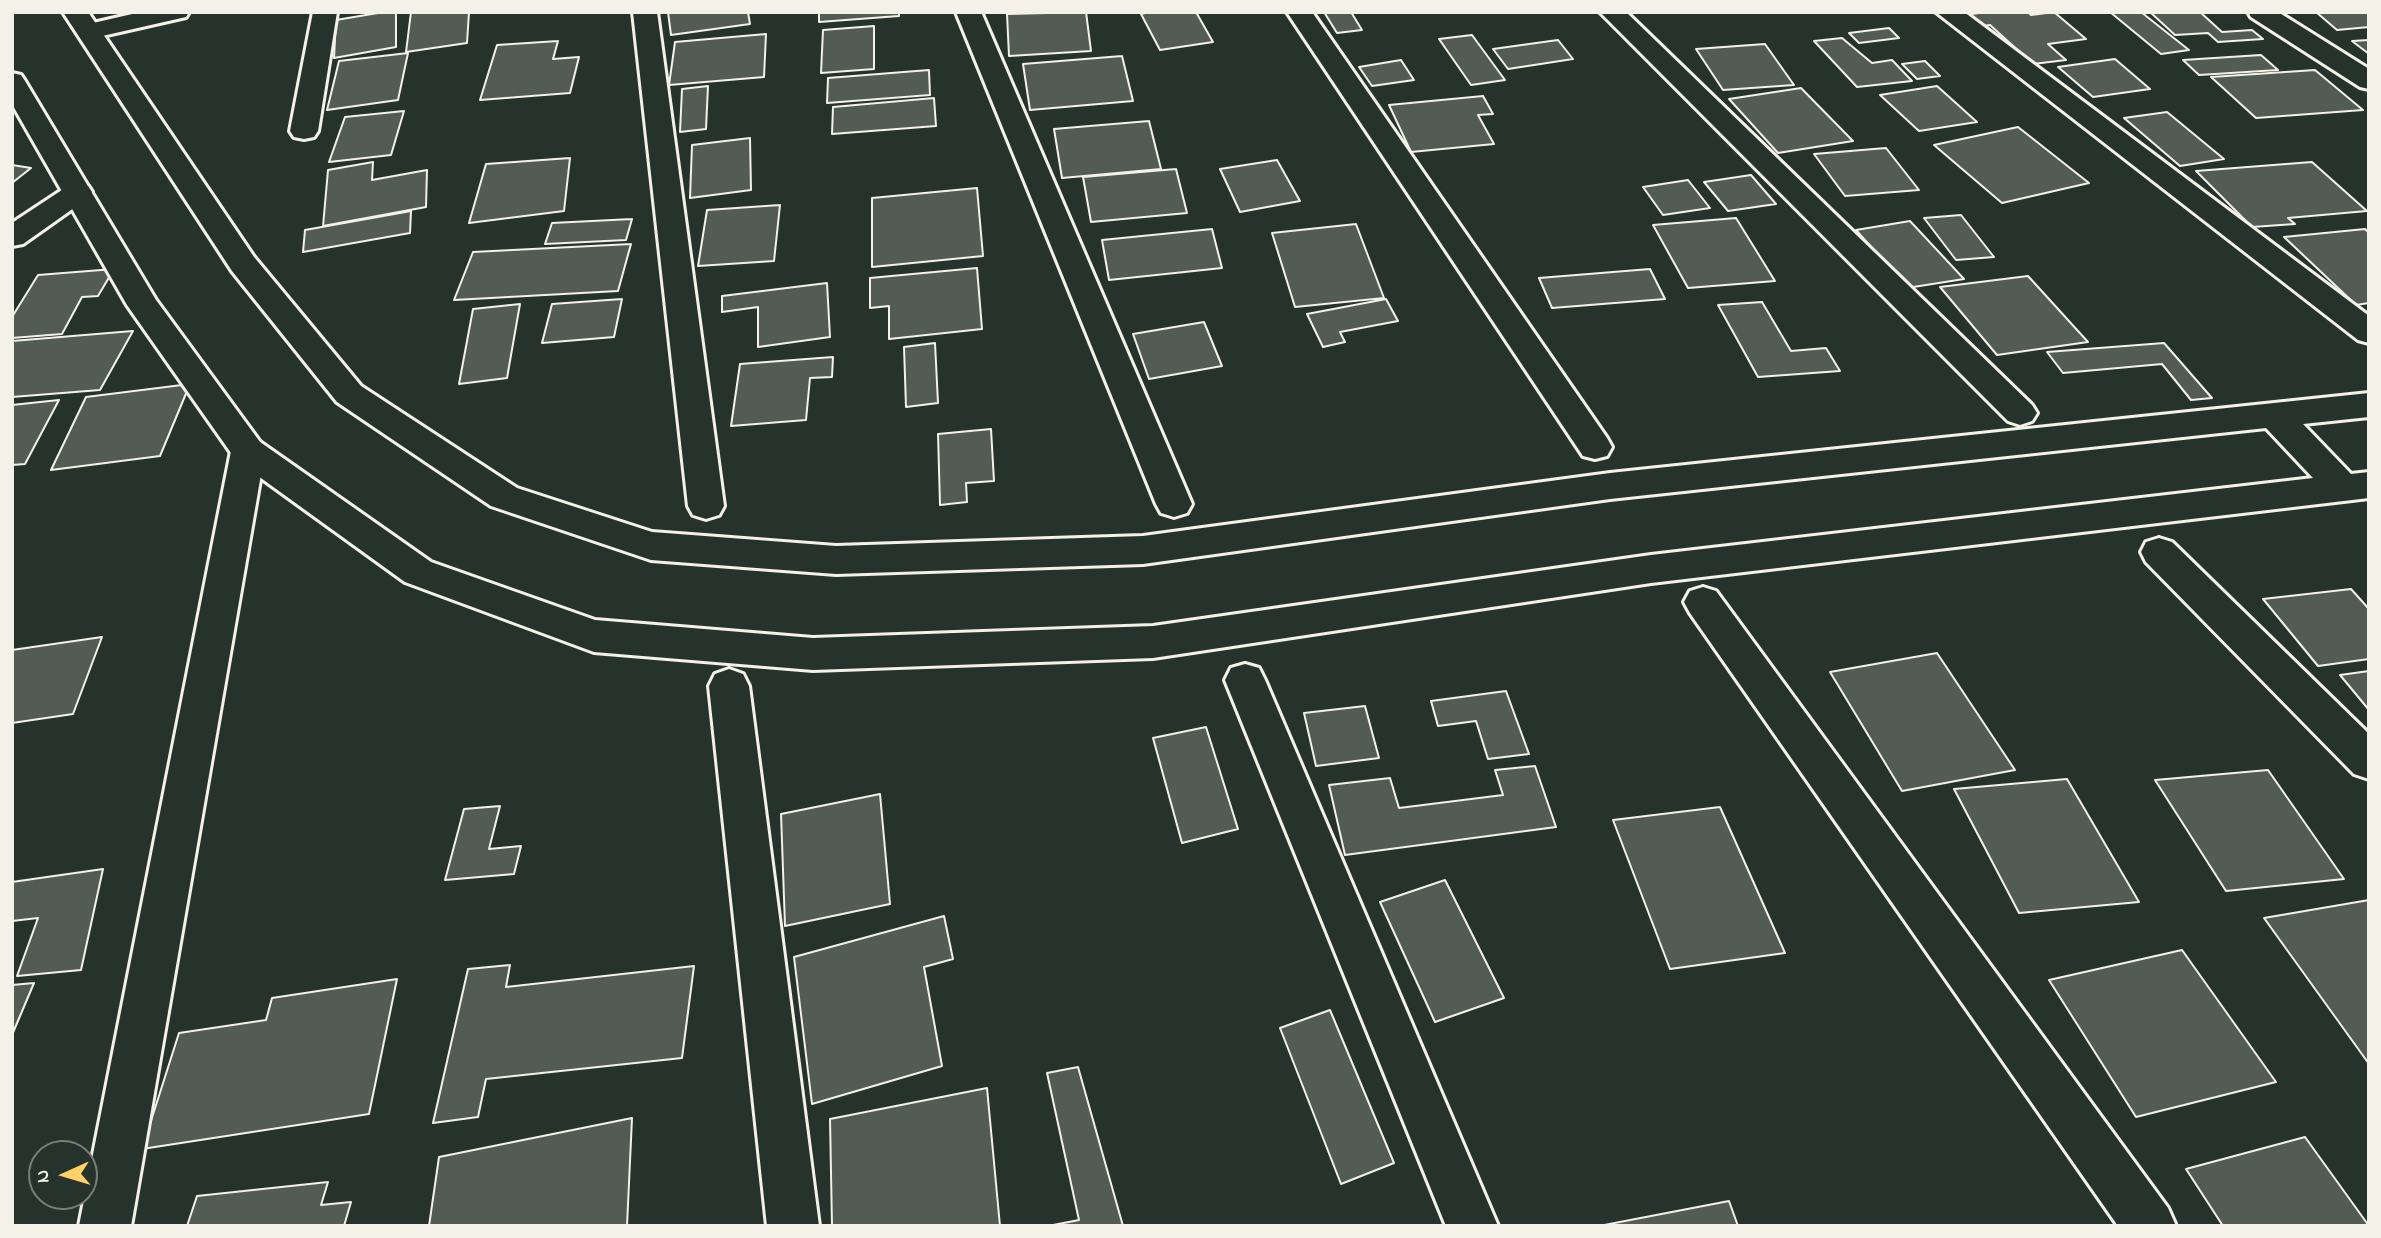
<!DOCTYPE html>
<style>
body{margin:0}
#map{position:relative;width:2381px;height:1238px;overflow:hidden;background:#26332d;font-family:"Indie Flower",sans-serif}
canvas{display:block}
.frame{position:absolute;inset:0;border:14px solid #f4f1e8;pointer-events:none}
.north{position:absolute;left:28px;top:1140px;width:70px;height:70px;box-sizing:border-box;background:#26332d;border:2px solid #787f78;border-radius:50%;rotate:266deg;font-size:19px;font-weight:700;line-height:28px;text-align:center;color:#f4f1e8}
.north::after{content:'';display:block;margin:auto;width:24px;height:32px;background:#ffd166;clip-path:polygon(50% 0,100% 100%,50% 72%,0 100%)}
</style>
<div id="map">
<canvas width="2381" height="1238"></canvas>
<div class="frame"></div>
<div class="north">N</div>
</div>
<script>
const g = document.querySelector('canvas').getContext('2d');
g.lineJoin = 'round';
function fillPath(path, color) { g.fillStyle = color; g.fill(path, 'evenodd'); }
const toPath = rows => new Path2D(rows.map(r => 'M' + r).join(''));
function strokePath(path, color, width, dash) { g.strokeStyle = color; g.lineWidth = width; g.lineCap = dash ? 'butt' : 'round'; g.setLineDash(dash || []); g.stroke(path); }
const building = toPath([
 [384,12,396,12,396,47,334,58,336,20,384,12],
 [411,12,469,12,467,43,406,52,411,12],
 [668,12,748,12,750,24,671,35,668,12],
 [819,12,899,12,899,16,819,22,819,12],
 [1086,12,1091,51,1009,56,1007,14,1086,12],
 [1149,12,1196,12,1213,42,1160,50,1141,14,1149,12],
 [1324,12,1351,12,1362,30,1337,33,1324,12],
 [1986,12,2028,12,2031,15,2054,12,2086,39,2048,44,2066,60,2033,64,1990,25,1977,27,1964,15,1986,12],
 [2110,12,2141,12,2189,50,2161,54,2110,12],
 [2150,12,2200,12,2222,32,2252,30,2263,39,2218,42,2208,33,2175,35,2150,12],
 [2316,12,2369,12,2369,27,2337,30,2316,12],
 [874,26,874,69,821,73,823,30,874,26],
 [1889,28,1899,38,1859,43,1849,33,1889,28],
 [766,34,764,77,669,85,675,42,766,34],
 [1472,35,1505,80,1471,85,1439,39,1472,35],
 [1842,38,1872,63,1892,60,1912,81,1857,87,1814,41,1842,38],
 [1558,40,1573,59,1508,69,1493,49,1558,40],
 [2369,40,2369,54,2352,41,2369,40],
 [558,41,553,59,579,57,570,93,480,100,497,45,558,41],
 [1765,44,1794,85,1723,90,1696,49,1765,44],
 [408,53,398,100,327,110,339,61,408,53],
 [2261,55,2278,70,2199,75,2183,60,2261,55],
 [1122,56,1133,101,1030,110,1023,64,1122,56],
 [2115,59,2150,89,2093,97,2058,67,2115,59],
 [1401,60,1414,80,1372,86,1359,67,1401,60],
 [1925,61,1940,76,1917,79,1902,64,1925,61],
 [929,70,930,95,827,103,828,78,929,70],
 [2315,70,2363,110,2256,118,2211,77,2315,70],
 [708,86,706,129,680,132,682,89,708,86],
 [1937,86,1977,122,1919,131,1880,95,1937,86],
 [1801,88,1853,141,1778,153,1729,99,1801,88],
 [1483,96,1493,114,1478,115,1494,144,1411,152,1389,105,1483,96],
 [934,98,936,126,832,134,833,107,934,98],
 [404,111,391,155,329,162,345,117,404,111],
 [2167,112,2224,159,2180,166,2124,118,2167,112],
 [1149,121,1161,169,1062,178,1054,129,1149,121],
 [2018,127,2089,183,2002,203,1934,145,2018,127],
 [750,138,751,190,690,198,692,145,750,138],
 [1886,148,1919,190,1845,196,1814,154,1886,148],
 [570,158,564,211,469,223,486,164,570,158],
 [1277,160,1300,201,1240,212,1220,169,1277,160],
 [373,162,372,180,427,170,426,207,323,226,328,170,373,162],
 [2312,162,2367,211,2288,218,2295,224,2252,227,2196,171,2312,162],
 [12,165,31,168,12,183,12,165],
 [1176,169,1187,213,1091,222,1083,177,1176,169],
 [1751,175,1776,204,1728,211,1704,182,1751,175],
 [1688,180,1710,208,1663,215,1643,187,1688,180],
 [977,188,983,256,872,267,872,198,977,188],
 [780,205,774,261,698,266,707,210,780,205],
 [411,211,410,233,303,252,305,230,411,211],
 [1961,215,1994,257,1956,260,1924,218,1961,215],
 [1736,218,1775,281,1688,288,1653,225,1736,218],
 [632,219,626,240,545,244,552,223,632,219],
 [1910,221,1964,279,1907,288,1856,230,1910,221],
 [1356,224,1384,298,1295,307,1272,233,1356,224],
 [1212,229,1222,268,1109,280,1102,240,1212,229],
 [2365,229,2369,233,2369,303,2356,305,2284,237,2365,229],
 [631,244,618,291,454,300,473,252,631,244],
 [977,268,982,329,889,339,889,306,870,308,870,278,977,268],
 [114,269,98,296,82,297,62,334,12,338,12,317,38,275,114,269],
 [1650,269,1665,299,1552,308,1539,278,1650,269],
 [2028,276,2088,342,1997,355,1940,287,2028,276],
 [827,283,830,337,758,347,758,307,722,312,722,296,827,283],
 [622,299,614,337,542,343,552,304,622,299],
 [1386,299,1398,321,1340,332,1345,342,1323,347,1307,314,1386,299],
 [1762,302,1791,351,1826,348,1840,371,1758,377,1718,305,1762,302],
 [520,304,507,378,459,384,473,309,520,304],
 [1204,322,1222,366,1149,379,1133,334,1204,322],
 [133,331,100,390,12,397,12,341,133,331],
 [935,343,938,403,906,407,904,347,935,343],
 [2164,343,2212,398,2191,400,2162,364,2063,373,2047,352,2164,343],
 [833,357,832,377,810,378,806,420,731,426,740,364,833,357],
 [190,384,160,456,51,470,86,397,190,384],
 [59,400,25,464,12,465,12,405,59,400],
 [991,429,994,481,966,483,967,502,940,505,938,434,991,429],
 [2351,589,2369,609,2369,659,2318,666,2263,599,2351,589],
 [102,637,73,714,12,723,12,650,102,637],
 [1937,653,2015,770,1902,791,1830,672,1937,653],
 [2369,671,2369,710,2340,675,2369,671],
 [1506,691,1529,754,1488,759,1476,721,1438,726,1431,701,1506,691],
 [1365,706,1379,758,1316,766,1304,713,1365,706],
 [1206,727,1238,829,1182,843,1153,738,1206,727],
 [1535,766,1556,827,1345,855,1329,785,1390,778,1399,808,1503,795,1495,770,1535,766],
 [2268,770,2344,879,2226,891,2155,780,2268,770],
 [2067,779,2139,902,2019,913,1954,789,2067,779],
 [880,794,890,904,785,926,781,814,880,794],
 [500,806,489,849,521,846,514,874,445,880,464,809,500,806],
 [1720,807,1785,953,1670,969,1613,820,1720,807],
 [103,869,81,970,17,976,38,918,12,921,12,882,103,869],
 [1445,880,1504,998,1435,1022,1380,902,1445,880],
 [2369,900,2369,1064,2264,918,2369,900],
 [944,916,953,959,924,967,942,1066,812,1104,794,957,944,916],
 [2182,950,2276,1082,2136,1117,2049,980,2182,950],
 [510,965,506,987,694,966,682,1058,486,1079,478,1117,433,1123,468,969,510,965],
 [397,979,369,1114,142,1149,179,1033,266,1020,272,998,397,979],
 [34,983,12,1035,12,985,34,983],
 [1330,1010,1394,1163,1341,1184,1280,1028,1330,1010],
 [1078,1067,1123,1226,1048,1226,1079,1220,1047,1073,1078,1067],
 [987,1088,1000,1226,832,1226,830,1119,987,1088],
 [632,1118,627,1226,429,1226,439,1157,632,1118],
 [2305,1137,2369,1226,2223,1226,2186,1169,2305,1137],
 [328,1182,321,1205,351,1202,344,1226,187,1226,197,1196,328,1182],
 [1729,1201,1738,1226,1599,1226,1729,1201]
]);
fillPath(building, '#525c55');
strokePath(building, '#f4f1e8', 2);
const minor = toPath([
 [141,12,189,12,186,17,89,39,80,36,76,31,80,26,141,12],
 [313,12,337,12,318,131,314,137,304,139,294,137,290,131,313,12],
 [633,12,657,12,724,506,719,515,706,519,693,515,688,506,633,12],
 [956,12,981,12,1192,504,1187,513,1174,517,1161,513,1156,504,956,12],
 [1287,12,1312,12,1607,438,1612,447,1607,456,1595,459,1583,456,1287,12],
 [1600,12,1626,12,2032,405,2037,413,2032,421,2020,425,2008,421,1600,12],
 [1936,12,1964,12,2369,316,2369,343,2358,340,1936,12],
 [2248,12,2278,12,2369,69,2369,89,2360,87,2251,17,2248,12],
 [78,183,88,186,92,192,88,198,23,244,12,246,12,223,68,186,78,183],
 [248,438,260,442,265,451,131,1226,79,1226,231,451,236,442,248,438],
 [2159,538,2172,542,2369,734,2369,779,2354,774,2146,562,2141,552,2146,542,2159,538],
 [1703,587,1716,591,2168,1208,2176,1226,2118,1226,1690,613,1684,602,1690,591,1703,587],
 [1245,664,1259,668,1265,680,1498,1226,1446,1226,1225,680,1231,668,1245,664],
 [729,669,743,674,749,686,819,1226,767,1226,709,686,715,674,729,669]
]);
const secondary = toPath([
 [63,12,88,12,254,257,361,386,517,488,652,532,836,546,1143,536,1610,473,2369,393,2369,417,2303,424,2351,474,2369,472,2369,498,1651,583,1153,658,813,670,594,652,405,582,236,460,127,305,12,104,12,73,21,75,25,81,156,300,260,442,431,562,595,620,813,638,1153,626,1651,555,2313,478,2266,428,1610,499,1143,564,836,574,651,560,491,506,337,402,232,271,63,12]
]);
strokePath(minor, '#f4f1e8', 6);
strokePath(secondary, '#f4f1e8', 6);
fillPath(minor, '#26332d');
fillPath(secondary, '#26332d');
</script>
